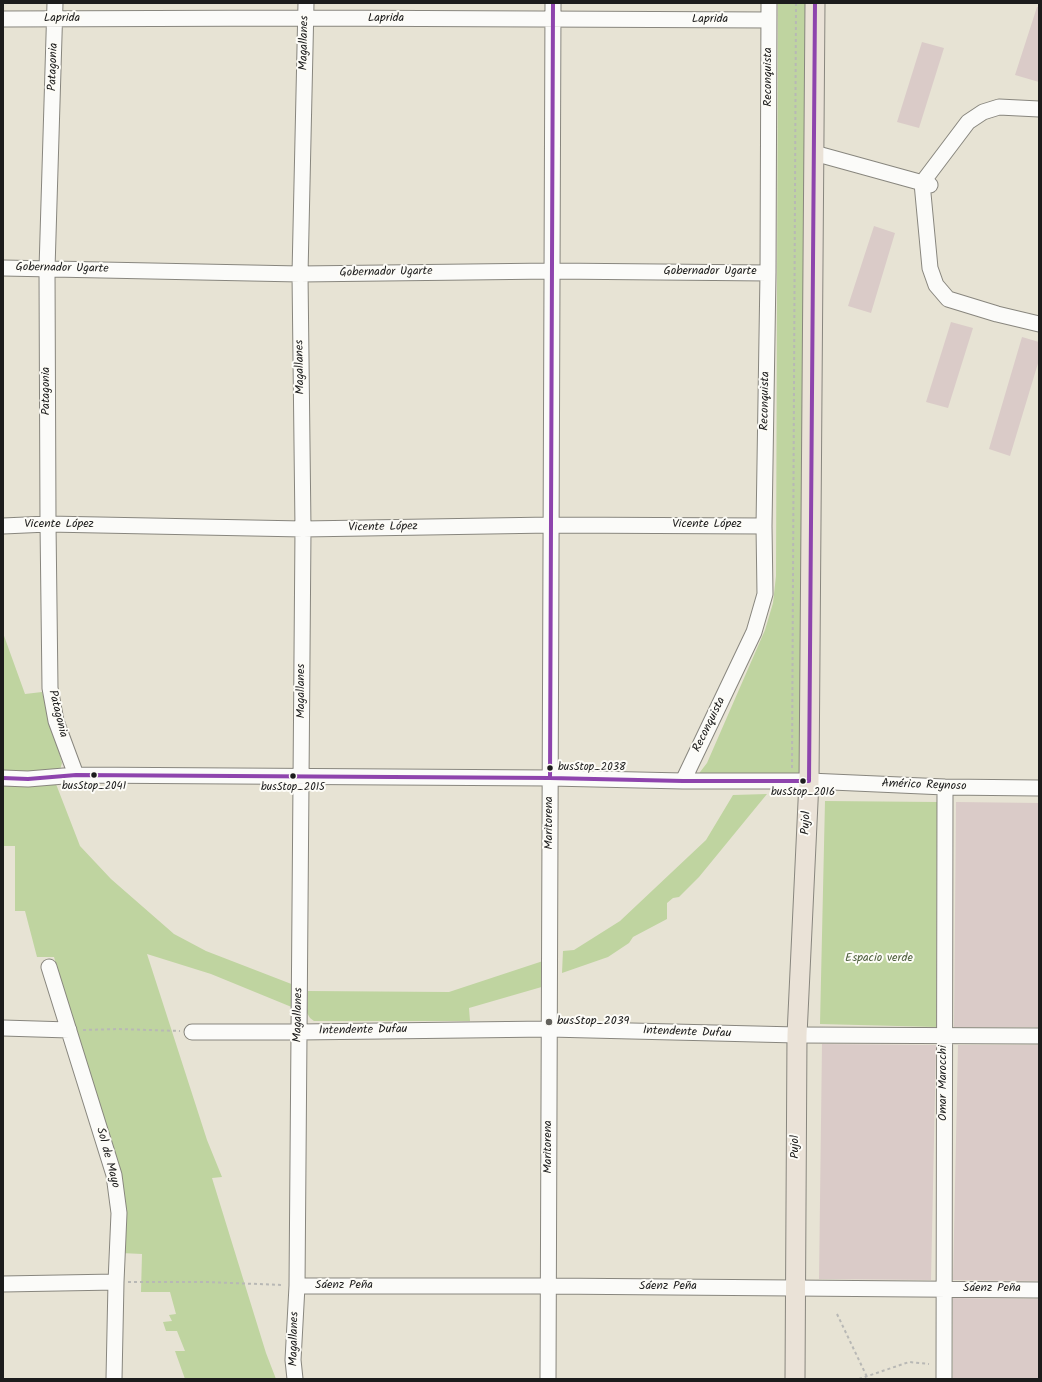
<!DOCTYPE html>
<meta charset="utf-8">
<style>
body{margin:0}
#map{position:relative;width:1042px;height:1382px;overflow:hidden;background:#e7e3d4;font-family:Kalam,sans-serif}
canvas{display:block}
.frame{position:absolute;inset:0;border:4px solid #1c1c1c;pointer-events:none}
</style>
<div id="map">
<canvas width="1042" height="1382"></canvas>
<div class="frame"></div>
</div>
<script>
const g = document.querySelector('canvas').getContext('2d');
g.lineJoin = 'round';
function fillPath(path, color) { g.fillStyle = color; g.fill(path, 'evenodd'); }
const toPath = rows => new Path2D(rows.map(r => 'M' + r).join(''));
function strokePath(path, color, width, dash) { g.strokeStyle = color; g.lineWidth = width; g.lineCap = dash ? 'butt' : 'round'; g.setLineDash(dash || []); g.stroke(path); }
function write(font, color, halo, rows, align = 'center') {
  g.font = font + ' Kalam,sans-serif'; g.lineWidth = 4; g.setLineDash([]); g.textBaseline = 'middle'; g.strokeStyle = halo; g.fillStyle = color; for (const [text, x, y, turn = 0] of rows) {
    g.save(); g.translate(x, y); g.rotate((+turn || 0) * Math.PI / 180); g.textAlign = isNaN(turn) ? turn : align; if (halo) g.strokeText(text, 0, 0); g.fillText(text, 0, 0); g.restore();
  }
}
fillPath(toPath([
 [778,3,807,3,802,772,796,777,697,776,707,763,765,630,773,603,776,576],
 [3,633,25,694,42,692,62,763,60,770,54,774,3,771],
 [3,783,56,784,80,846,111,879,174,934,206,951,294,985,294,1008,211,974,147,954,207,1140,222,1177,212,1178,266,1353,276,1379,185,1379,175,1351,185,1351,177,1331,166,1331,163,1322,172,1321,169,1315,176,1314,170,1292,141,1292,142,1254,121,1253,123,1212,77,1037,54,957,37,957,25,911,15,911,15,846,3,846],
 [767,794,699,877,679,897,673,898,667,903,667,919,633,937,629,943,608,957,562,973,563,951,574,950,620,921,706,840,733,795],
 [825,801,937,802,936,1027,820,1024],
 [546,960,545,986,469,1008,470,1021,314,1021,310,1018,307,1013,308,991,449,992]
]), '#bfd4a0');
fillPath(toPath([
 [1037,7,1039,7,1039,82,1015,75],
 [922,42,944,48,919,128,897,122],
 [874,226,895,233,871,313,848,306],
 [951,322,973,328,948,408,926,402],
 [1022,337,1039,342,1039,360,1010,456,989,449],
 [956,802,1039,803,1039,1027,954,1027],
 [822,1044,936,1045,931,1280,819,1279],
 [958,1045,1039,1045,1039,1281,953,1280],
 [953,1298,1039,1299,1039,1379,953,1379]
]), '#dacbc8');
const minor = toPath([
 [55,3,47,269,48,524,50,688,56,721,76,775],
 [3,19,306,18,769,20],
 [1039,109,999,107,983,112,968,122,922,183,930,268,936,285,948,299,997,314,1039,324],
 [814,153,930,185],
 [3,268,300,274,552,271,768,273],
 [3,526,48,524,303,529,551,525,764,526],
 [3,778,28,779,76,775,550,778,683,781,809,781,945,787,1039,788],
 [683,781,754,632,765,594,764,526,768,273,769,3],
 [49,967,114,1175,119,1213,116,1282,114,1379],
 [3,1028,69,1030],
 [192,1032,299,1032,549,1029,797,1035,1039,1036],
 [3,1284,116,1282],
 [297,1286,548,1286,1039,1290],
 [295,1379,293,1360,297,1286,303,529,300,274,306,3],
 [548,1379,553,3],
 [944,1379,945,787]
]);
const major = toPath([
 [795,1379,797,1035,809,781,815,3]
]);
strokePath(minor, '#88867e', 17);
strokePath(major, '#88867e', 21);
strokePath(toPath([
 [792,768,796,3],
 [83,1030,118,1029,180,1031],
 [128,1282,206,1282,283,1285],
 [837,1314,868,1379],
 [859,1379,909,1362,929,1364]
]), '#b8b8b5', 2, [3, 3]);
strokePath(minor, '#fbfbf9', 15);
strokePath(major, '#eae2d7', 19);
strokePath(toPath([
 [3,778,28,779,76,775,550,778,683,781,809,781,815,3],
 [550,778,553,3]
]), '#8e44ad', 4);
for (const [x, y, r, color] of [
 [550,768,3.5,"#1c1c1c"],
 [94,775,3.5,"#1c1c1c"],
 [293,776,3.5,"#1c1c1c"],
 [803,781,3.5,"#1c1c1c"],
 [549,1022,4,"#63625c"]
]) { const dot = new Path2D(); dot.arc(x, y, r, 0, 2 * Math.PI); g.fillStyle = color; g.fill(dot); strokePath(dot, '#fdfcf7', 1.5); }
write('11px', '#1c1c1c', '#fdfcf7', [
 ["busStop_2038",558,768,"left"],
 ["busStop_2041",94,787],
 ["busStop_2015",293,788],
 ["busStop_2016",803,793]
]);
write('12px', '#1c1c1c', '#fdfcf7', [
 ["Laprida",62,19],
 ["Laprida",386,19],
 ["Laprida",710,20],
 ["Magallanes",305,43,-89],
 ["Patagonia",54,67,-88],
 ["Reconquista",769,77,-90],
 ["Gobernador Ugarte",62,269,1],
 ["Gobernador Ugarte",710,272],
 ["Gobernador Ugarte",386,273,-1],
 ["Magallanes",301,367,-91],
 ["Patagonia",47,391,-90],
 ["Reconquista",766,401,-89],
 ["Vicente López",59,525],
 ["Vicente López",707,525],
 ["Vicente López",383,528,-1],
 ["Magallanes",302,691,-90],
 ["Patagonia",57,714,76],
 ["Reconquista",710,725,-64],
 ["Américo Reynoso",924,786,2],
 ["Maritorena",550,823,-90],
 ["Pujol",807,823,-87],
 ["Magallanes",299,1015,-89],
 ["Intendente Dufau",363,1031,-1],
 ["Intendente Dufau",687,1033,2],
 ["Omar Marocchi",944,1083,-90],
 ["Maritorena",549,1147,-90],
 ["Pujol",796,1147,-90],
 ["Sol de Mayo",107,1158,75],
 ["Sáenz Peña",344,1286],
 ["Sáenz Peña",668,1287],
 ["Sáenz Peña",992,1289],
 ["Magallanes",295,1339,-89]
]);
write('12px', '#506140', '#fdfcf7', [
 ["Espacio verde",879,959]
]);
write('12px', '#1c1c1c', '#fdfcf7', [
 ["busStop_2039",557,1022]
], 'left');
</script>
